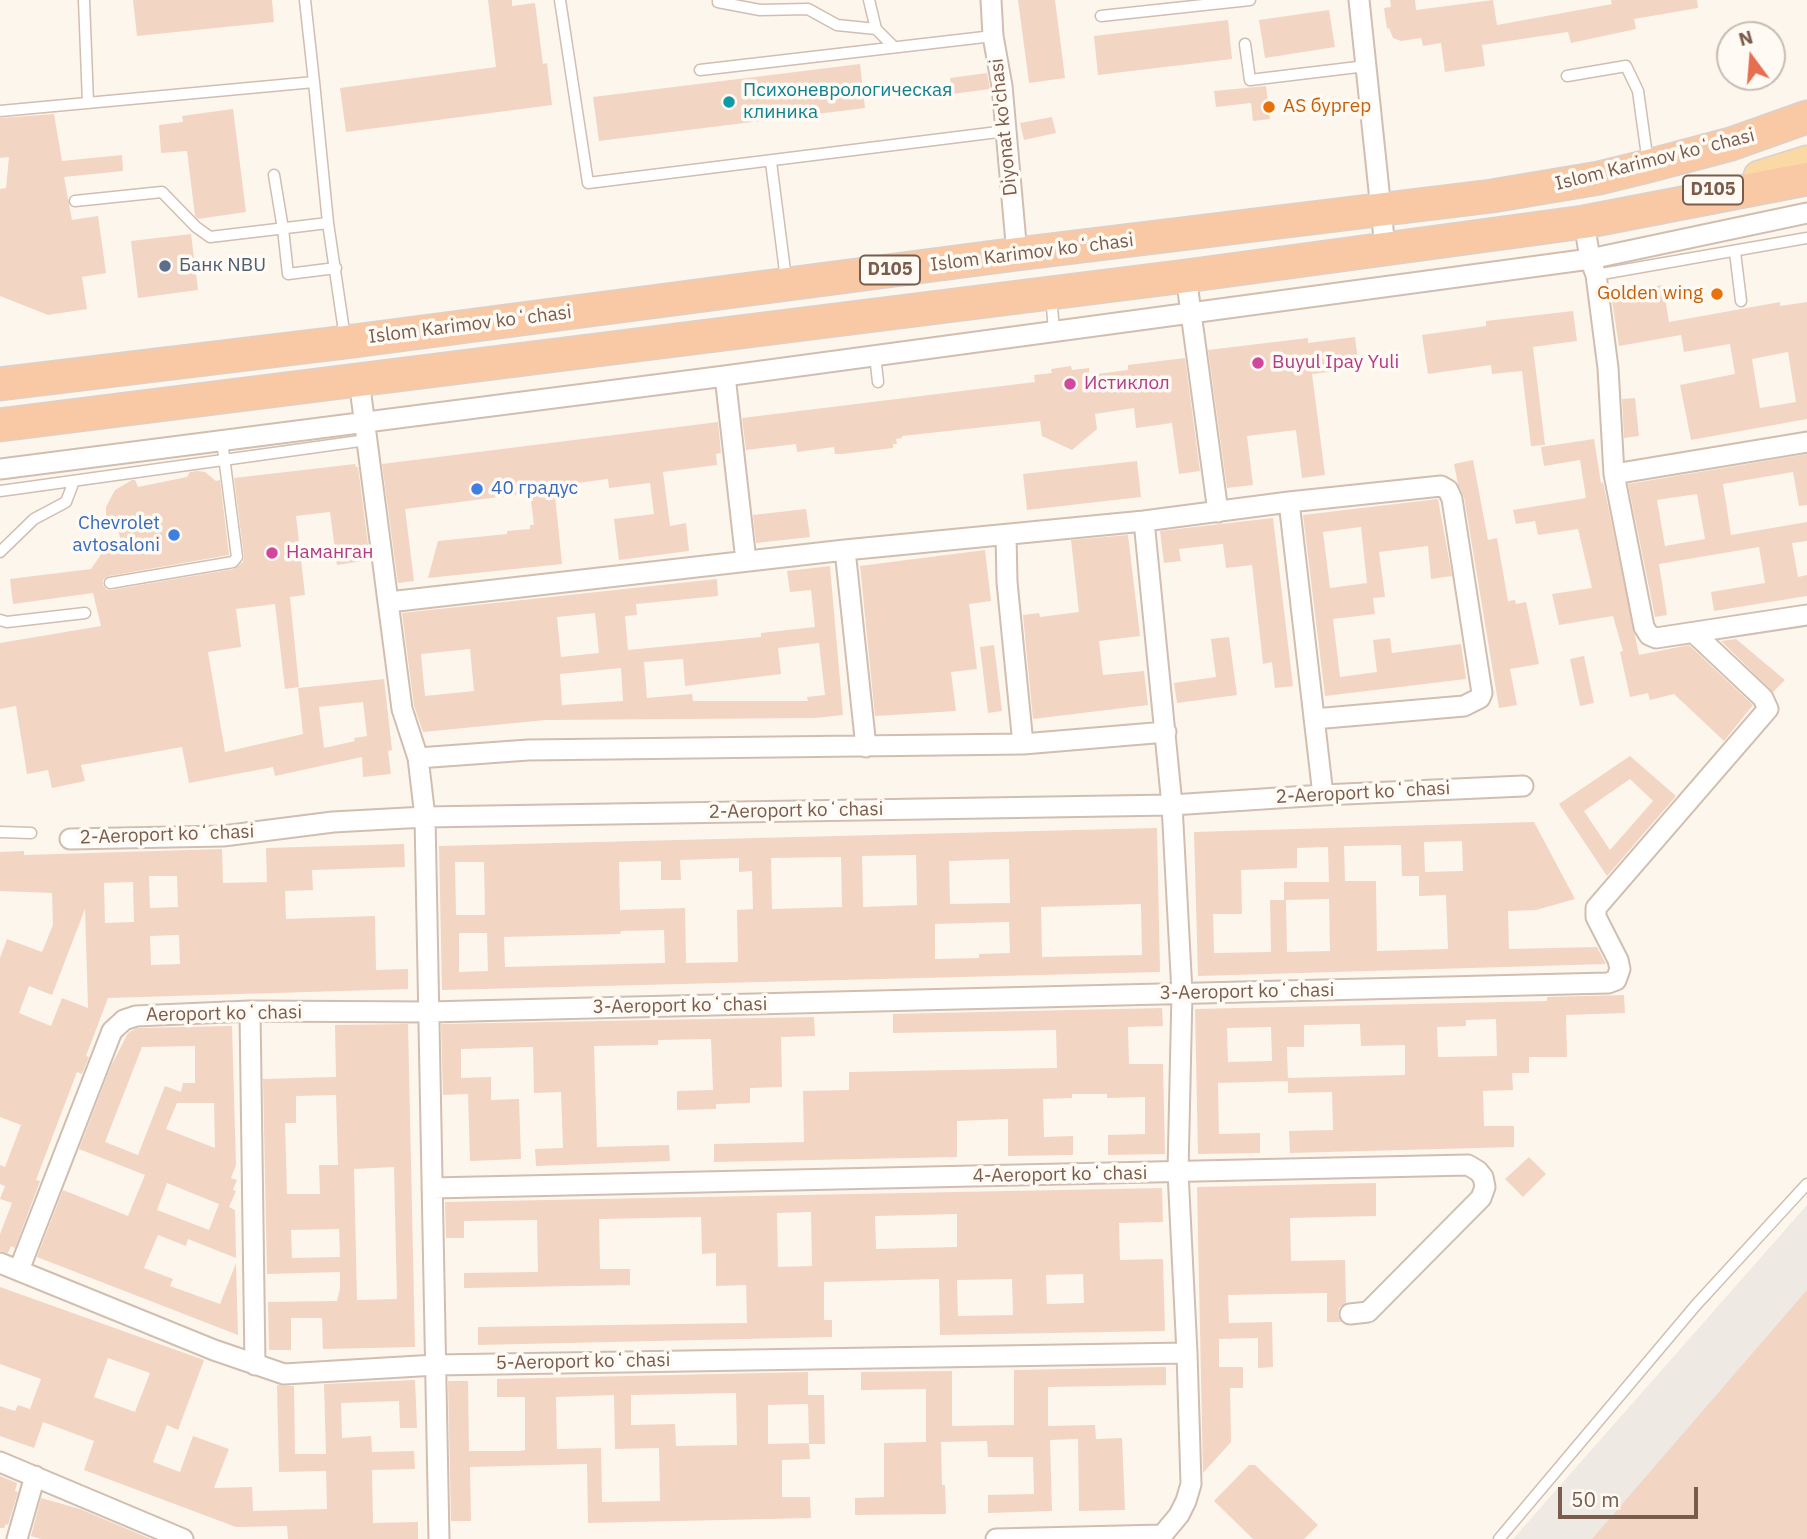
<!DOCTYPE html>
<meta charset="utf-8">
<style>
body{margin:0}
#map{position:relative;width:1807px;height:1539px;overflow:hidden;background:#fdf6ec;font-family:"IBM Plex Sans",sans-serif}
canvas{display:block}
.north{position:absolute;left:1716px;top:21px;width:70px;height:70px;box-sizing:border-box;background:#fffaf3;border:2px solid #cabbb1;border-radius:50%;rotate:344deg;font-size:19px;font-weight:700;line-height:28px;text-align:center;color:#7a5c4d}
.north::after{content:'';display:block;margin:auto;width:24px;height:32px;background:#e76f51;clip-path:polygon(50% 0,100% 100%,50% 72%,0 100%)}
.scale{position:absolute;left:1558px;top:1487px;width:140px;height:32px;box-sizing:border-box;border:4px solid #7a5c4d;border-top:0;padding-left:9px;font-size:21px;line-height:24px;white-space:nowrap;color:#7a5c4d;-webkit-text-stroke:5px #fffaf3;paint-order:stroke}
</style>
<div id="map">
<canvas width="1807" height="1539"></canvas>
<div class="north">N</div>
<div class="scale">50 m</div>
</div>
<script>
const g = document.querySelector('canvas').getContext('2d');
g.lineJoin = 'round';
function fillPath(path, color) { g.fillStyle = color; g.fill(path, 'evenodd'); }
const toPath = rows => new Path2D(rows.map(r => 'M' + r).join(''));
function strokePath(path, color, width, dash) { g.strokeStyle = color; g.lineWidth = width; g.lineCap = dash ? 'butt' : 'round'; g.setLineDash(dash || []); g.stroke(path); }
function write(font, color, halo, rows, align = 'center') {
  g.font = font + ' "IBM Plex Sans",sans-serif'; g.lineWidth = 7; g.setLineDash([]); g.textBaseline = 'middle'; g.strokeStyle = halo; g.fillStyle = color; for (const [text, x, y, turn = 0] of rows) {
    g.save(); g.translate(x, y); g.rotate((+turn || 0) * Math.PI / 180); g.textAlign = isNaN(turn) ? turn : align; if (halo) g.strokeText(text, 0, 0); g.fillText(text, 0, 0); g.restore();
  }
}
fillPath(toPath([
 [1807,1205,1807,1539,1513,1539]
]), '#efe9e4');
fillPath(toPath([
 [133,0,272,0,274,22,137,36],
 [488,0,512,0,512,6,535,3,543,64,547,63,552,105,346,132,340,88,496,67],
 [1018,0,1055,0,1065,78,1029,83],
 [1390,0,1415,0,1416,10,1493,0,1497,25,1612,4,1611,0,1697,0,1698,8,1634,19,1636,29,1571,43,1568,32,1482,45,1485,66,1445,72,1441,43,1423,46,1421,38,1401,41,1393,38,1389,28,1387,29,1384,8,1391,7],
 [1329,10,1335,47,1265,58,1259,20],
 [1228,20,1232,59,1098,75,1094,36],
 [860,64,865,108,599,141,593,97],
 [987,73,990,89,952,94,950,78],
 [1266,86,1270,119,1253,121,1251,103,1216,107,1214,91],
 [233,109,246,212,198,219,195,216,187,151,161,153,159,125,183,122,182,116],
 [54,114,62,161,122,155,123,171,64,177,72,220,98,216,106,273,82,277,87,309,48,315,0,296,0,189,6,188,9,157,0,158,0,118],
 [1052,117,1056,133,1024,140,1020,123],
 [191,234,198,290,138,298,131,241],
 [1663,285,1669,322,1780,302,1780,306,1807,302,1807,419,1691,440,1680,385,1735,374,1730,344,1684,352,1681,335,1619,346,1611,294],
 [1788,352,1796,402,1760,408,1752,359],
 [1573,311,1577,341,1533,347,1545,445,1531,446,1522,371,1492,374,1491,365,1428,374,1422,335,1486,326,1486,321],
 [1355,337,1359,368,1312,374,1325,475,1302,478,1296,430,1247,436,1253,485,1227,488,1208,350,1308,338,1308,343],
 [1185,358,1200,471,1179,474,1172,423,1136,428,1134,408,1095,414,1097,429,1072,450,1042,436,1040,421,902,436,902,438,896,439,897,444,893,444,893,448,842,454,835,454,834,447,797,452,796,444,746,450,742,418,1035,382,1034,375,1052,373,1051,369,1071,366,1072,370,1089,368,1089,375,1128,370,1128,365],
 [1635,398,1639,436,1624,438,1622,399],
 [718,422,721,453,716,454,717,465,663,472,670,526,686,523,689,551,619,560,614,519,654,514,650,483,609,488,608,479,554,486,562,564,428,578,438,541,507,534,507,531,530,529,530,525,534,525,530,493,405,509,414,581,398,583,382,464],
 [1594,439,1601,483,1603,482,1639,655,1689,645,1753,705,1724,741,1674,694,1650,700,1648,693,1630,697,1620,652,1623,651,1613,616,1559,625,1552,594,1592,588,1578,529,1538,535,1535,521,1516,524,1513,510,1586,498,1580,460,1544,466,1541,447],
 [1807,454,1807,505,1799,506,1793,472,1723,484,1731,535,1807,522,1807,541,1792,543,1798,577,1807,575,1807,596,1714,611,1711,592,1765,583,1759,547,1659,564,1667,615,1655,617,1628,484],
 [1697,494,1705,539,1665,546,1657,500],
 [1473,460,1488,540,1497,538,1508,601,1515,600,1516,604,1526,602,1539,664,1510,669,1517,705,1499,708,1464,497,1458,484,1454,464],
 [1137,461,1141,497,1027,510,1023,474],
 [355,464,356,467,358,467,370,560,337,565,330,512,296,516,305,595,290,597,299,687,285,689,275,604,236,609,241,647,208,652,225,752,303,734,298,688,384,679,392,750,388,751,391,774,363,777,362,757,275,776,273,767,189,783,182,747,81,765,85,781,52,788,48,770,27,774,16,706,0,709,0,643,101,626,93,593,13,604,10,579,91,569,104,550,122,544,117,527,106,518,106,507,115,490,132,480,135,480,138,487,187,477,190,472,198,471,205,472,216,481,220,480,229,555,109,576,103,580,103,585,107,590,111,590,234,569,243,562,244,557,234,478],
 [363,702,367,736,354,738,355,741,324,748,319,707],
 [1438,499,1452,576,1431,579,1428,546,1379,552,1385,597,1373,598,1375,614,1333,619,1340,677,1377,672,1373,640,1390,638,1392,653,1461,644,1466,679,1325,696,1303,515],
 [1361,527,1367,583,1330,588,1323,532],
 [806,509,810,537,756,543,753,515],
 [1273,518,1293,686,1275,688,1272,662,1263,664,1252,565,1226,568,1223,544,1179,549,1181,561,1164,563,1160,531],
 [1128,535,1140,636,1099,641,1103,675,1144,671,1148,705,1033,719,1023,615,1039,613,1040,617,1079,612,1071,540],
 [985,550,991,601,969,604,977,669,951,672,956,711,875,716,860,566],
 [830,566,843,715,815,718,546,720,423,732,414,706,402,613,717,579,718,596,636,604,637,615,625,616,628,650,761,637,761,633,815,627,811,590,790,592,787,571],
 [595,613,599,653,561,657,557,617],
 [819,643,825,695,807,697,808,701,693,701,692,694,647,698,644,662,683,659,685,686,781,674,778,648],
 [470,649,474,691,425,696,421,654],
 [621,668,623,701,562,705,560,674],
 [1229,637,1237,695,1177,703,1174,683,1216,677,1211,639],
 [1736,639,1785,680,1773,692,1721,641],
 [994,645,1002,711,988,713,980,647],
 [1584,656,1594,703,1580,706,1570,659],
 [1630,756,1676,796,1607,876,1559,804],
 [1630,779,1653,801,1610,850,1584,811],
 [1534,822,1575,899,1536,910,1508,911,1509,949,1597,947,1606,964,1198,976,1194,832],
 [1462,841,1463,871,1425,872,1424,842],
 [1401,845,1402,876,1419,876,1419,896,1446,895,1448,949,1377,951,1376,881,1345,881,1344,846],
 [1328,847,1329,882,1284,882,1284,900,1329,899,1330,951,1287,952,1286,900,1270,900,1271,952,1214,953,1213,914,1242,914,1241,870,1297,868,1297,848],
 [1157,828,1160,972,442,990,439,846],
 [916,855,917,905,863,907,862,856],
 [841,857,842,907,772,909,771,858],
 [739,858,739,872,752,871,753,909,737,910,738,962,686,963,685,908,620,910,619,862,661,861,661,880,681,880,680,860],
 [1009,859,1010,903,950,904,949,861],
 [455,862,484,862,485,915,456,915],
 [1141,904,1142,955,1042,957,1041,907],
 [1009,922,1010,953,979,954,979,958,935,959,935,924],
 [664,930,665,963,505,967,504,937,620,934,621,931],
 [459,933,487,933,488,971,459,972],
 [404,844,405,867,312,870,313,890,285,891,286,919,375,916,376,970,408,969,408,989,108,998,86,1056,89,1057,82,1074,77,1072,36,1180,40,1181,15,1248,11,1246,8,1253,0,1251,0,1234,12,1203,0,1199,5,1186,0,1184,0,1165,5,1167,21,1125,0,1117,0,958,7,939,42,952,53,925,52,893,0,891,0,852,24,851,24,855,222,849,223,883,267,882,266,848],
 [149,876,177,876,178,907,150,908],
 [133,882,134,922,105,923,104,883],
 [85,909,88,1008,62,998,51,1026,19,1013,29,986,52,995],
 [179,935,180,964,151,965,150,936],
 [1624,995,1625,1013,1566,1015,1567,1057,1529,1057,1529,1073,1512,1073,1513,1090,1483,1091,1484,1126,1514,1126,1514,1147,1290,1153,1289,1131,1333,1130,1332,1092,1288,1093,1288,1078,1405,1075,1405,1045,1361,1046,1360,1024,1304,1025,1304,1047,1287,1047,1288,1081,1218,1083,1219,1134,1260,1133,1260,1153,1198,1154,1195,1009,1547,1001,1547,997],
 [1496,1019,1497,1056,1438,1057,1437,1027,1466,1026,1466,1020],
 [1271,1027,1272,1061,1228,1062,1227,1028],
 [1162,1008,1163,1026,1128,1027,1129,1064,1163,1064,1165,1154,1108,1155,1108,1135,1145,1134,1145,1097,1107,1098,1107,1094,1072,1094,1072,1098,1043,1099,1044,1137,1073,1136,1073,1155,1008,1156,1008,1119,957,1121,957,1157,714,1162,714,1144,804,1142,803,1091,849,1090,849,1072,1057,1068,1056,1030,893,1033,893,1014],
 [814,1017,815,1036,781,1037,782,1087,750,1088,750,1103,716,1104,716,1109,677,1110,677,1091,713,1090,711,1039,658,1040,658,1045,594,1046,597,1147,669,1145,670,1161,536,1166,535,1149,563,1148,561,1092,534,1093,533,1047,461,1049,461,1078,491,1077,491,1100,519,1099,521,1159,470,1161,468,1094,443,1095,441,1024],
 [408,1024,415,1347,323,1349,322,1318,291,1318,291,1350,269,1350,268,1302,337,1301,340,1288,340,1272,267,1274,263,1079,336,1077,335,1025],
 [336,1095,338,1165,319,1165,320,1194,287,1194,285,1123,296,1123,296,1096],
 [394,1167,397,1299,357,1300,354,1169],
 [339,1229,340,1257,292,1258,291,1230],
 [232,1026,236,1165,231,1178,237,1180,233,1190,236,1191,229,1207,235,1210,236,1258,188,1239,186,1246,158,1235,144,1268,173,1279,170,1286,220,1304,236,1263,238,1335,37,1257,63,1190,128,1216,145,1175,79,1149,111,1066,128,1033,137,1028],
 [195,1046,195,1083,183,1083,181,1092,165,1086,138,1155,105,1142,142,1047],
 [177,1103,214,1103,215,1148,166,1129],
 [167,1183,219,1204,209,1230,157,1210],
 [1529,1157,1546,1174,1523,1197,1505,1179],
 [1376,1183,1376,1216,1290,1218,1291,1261,1345,1260,1346,1303,1339,1308,1338,1315,1341,1322,1327,1322,1327,1293,1228,1295,1229,1323,1272,1322,1273,1367,1258,1368,1258,1338,1219,1339,1219,1367,1243,1367,1243,1388,1230,1388,1231,1442,1203,1473,1197,1187],
 [1162,1188,1163,1222,1119,1223,1120,1260,1163,1259,1165,1331,940,1335,939,1279,824,1282,824,1320,832,1320,832,1337,478,1345,478,1327,747,1323,746,1285,716,1286,716,1253,702,1254,701,1217,599,1219,600,1269,630,1269,630,1285,464,1288,464,1273,538,1272,537,1220,464,1221,464,1238,446,1238,445,1202],
 [811,1212,812,1266,778,1267,777,1213],
 [957,1214,957,1247,876,1249,875,1216],
 [1083,1274,1084,1303,1047,1304,1046,1275],
 [1012,1279,1013,1315,958,1316,957,1280],
 [0,1287,204,1360,178,1430,167,1425,153,1462,180,1472,193,1436,229,1449,214,1488,252,1487,253,1511,327,1509,326,1471,279,1472,277,1385,294,1386,295,1454,326,1454,324,1384,415,1380,417,1428,400,1428,399,1401,341,1403,342,1438,371,1436,372,1452,414,1451,415,1469,372,1470,373,1523,418,1522,418,1539,288,1539,287,1526,236,1527,84,1470,94,1441,43,1422,34,1448,0,1436,0,1406,15,1411,18,1405,30,1409,41,1379,0,1364],
 [108,1358,150,1373,135,1412,94,1397],
 [1807,1290,1807,1539,1592,1539],
 [1166,1367,1166,1385,1048,1387,1048,1426,1095,1425,1096,1439,1122,1438,1125,1510,1079,1511,1078,1439,1050,1440,1052,1511,988,1513,988,1495,1034,1494,1033,1457,988,1457,987,1441,941,1442,942,1485,945,1485,946,1514,855,1515,855,1498,884,1497,884,1443,926,1442,926,1389,861,1390,861,1372,952,1371,952,1426,1014,1425,1014,1370],
 [808,1372,808,1395,824,1395,825,1444,809,1444,808,1402,808,1404,768,1405,768,1444,809,1443,810,1459,782,1460,782,1497,810,1497,811,1518,588,1523,587,1464,470,1467,471,1521,451,1521,448,1381,468,1381,469,1451,519,1451,525,1450,525,1397,497,1397,497,1379],
 [736,1393,737,1445,676,1446,675,1424,631,1425,631,1395],
 [614,1395,615,1449,659,1448,660,1501,602,1502,601,1448,557,1449,556,1397],
 [1249,1465,1255,1465,1318,1525,1304,1539,1253,1539,1214,1501],
 [0,1476,17,1483,15,1491,18,1492,8,1525,6,1524,4,1528,0,1528],
 [41,1498,80,1509,151,1539,41,1539,31,1536]
]), '#f3d5c3');
const service = toPath([
 [84,0,88,103],
 [305,0,314,82],
 [560,0,588,183,1006,131],
 [718,0,718,2,760,10,808,9,837,25,876,29],
 [869,0,876,29,894,47],
 [1101,16,1250,0],
 [1245,44,1250,80,1366,66],
 [700,70,993,36],
 [1567,76,1626,66,1638,91,1648,163],
 [0,111,314,82,328,223,345,338],
 [771,162,786,279],
 [274,175,283,229,288,274,336,268],
 [75,201,162,192,196,227,210,237,328,223],
 [1735,252,1741,301],
 [1596,275,1807,238],
 [1051,296,1054,330],
 [875,355,878,382],
 [0,491,367,440],
 [0,552,34,519,66,502,74,481],
 [110,583,233,562,237,557,222,441],
 [0,620,7,622,85,613],
 [0,832,31,833],
 [1499,1539,1696,1305,1807,1184]
]);
const minor = toPath([
 [991,0,993,36,1002,86,1017,254],
 [1359,0,1385,248],
 [1584,222,1590,259,1596,275,1608,368,1614,474,1644,627,1649,635,1656,638,1807,615],
 [1186,276,1218,512],
 [725,376,746,561],
 [359,380,402,709,418,758,425,817,439,1539],
 [0,469,725,376,1590,259,1807,213],
 [1614,474,1807,442],
 [1289,502,1323,795],
 [1144,521,1172,805,1182,993,1178,1172,1187,1353,1191,1484,1186,1501,1179,1515,1159,1539],
 [1006,535,1007,582,1023,744],
 [845,550,866,747],
 [389,602,845,550,1144,521,1289,502,1441,486,1448,490,1452,499,1482,693,1480,698,1464,706,1314,719],
 [418,758,528,750,1023,744,1166,732],
 [70,839,223,836,333,822,425,817,1172,805,1323,795,1523,786],
 [250,1011,255,1365],
 [432,1188,1468,1165,1478,1171,1483,1177,1485,1187,1481,1198,1368,1312,1350,1314],
 [0,1263,214,1350,284,1374,436,1365,1187,1353],
 [19,1270,112,1031,124,1020,136,1016,250,1011,429,1012,1608,983,1616,980,1620,969,1618,960,1596,917,1596,908,1768,709,1763,698,1694,633],
 [0,1462,183,1539],
 [17,1539,35,1476],
 [996,1539,1162,1535]
]);
const primary = toPath([
 [1759,176,1807,161]
]);
const trunk = toPath([
 [0,384,346,342,1017,254,1492,196,1599,178,1648,166,1731,144,1807,117],
 [0,425,1186,276,1584,222,1807,179]
]);
strokePath(service, '#d1beb0', 13);
strokePath(minor, '#d1beb0', 23);
strokePath(primary, '#dad1cd', 33);
strokePath(trunk, '#dad1cd', 35);
strokePath(service, '#fff', 10);
strokePath(minor, '#fff', 19);
strokePath(primary, '#fbd9a5', 30);
strokePath(trunk, '#f9c8a4', 32);
for (const [x, y, r, color] of [
 [729,102,7,"#0f9aa8"],
 [1269,107,7,"#e8710a"],
 [165,266,7,"#5c6f8a"],
 [1717,294,7,"#e8710a"],
 [1258,363,7,"#d1479c"],
 [1070,384,7,"#d1479c"],
 [477,489,7,"#3f7fe0"],
 [174,535,7,"#3f7fe0"],
 [272,553,7,"#d1479c"]
]) { const dot = new Path2D(); dot.arc(x, y, r, 0, 2 * Math.PI); g.fillStyle = color; g.fill(dot); strokePath(dot, '#fffaf3', 2.5); }
for (const [x, y, w] of [
 [1713,190,60],
 [890,270,60]
]) { const box = new Path2D(); box.roundRect(x - w / 2, y - 14.5, w, 29, 5); g.fillStyle = '#fffaf3'; g.fill(box); strokePath(box, '#7a5c4d', 2); }
write('bold 18px', '#7a5c4d', null, [
 ["D105",1713,190],
 ["D105",890,270]
]);
write('19px', '#0d838f', '#fffaf3', [
 ["Психоневрологическая",743,91],
 ["клиника",743,113]
], 'left');
write('19px', '#c56008', '#fffaf3', [
 ["AS бургер",1283,107],
 ["Golden wing",1703,294,"right"]
], 'left');
write('19px', '#7a5c4d', '#fffaf3', [
 ["Diyonat ko'chasi",1004,127,-96],
 ["Islom Karimov koʻchasi",1655,160,-14],
 ["Islom Karimov koʻchasi",1032,253,-7],
 ["Islom Karimov koʻchasi",470,325,-7],
 ["2-Aeroport koʻchasi",1363,793,-3],
 ["2-Aeroport koʻchasi",796,811,-1],
 ["2-Aeroport koʻchasi",167,835,-2],
 ["3-Aeroport koʻchasi",1247,992,-1],
 ["3-Aeroport koʻchasi",680,1006,-1],
 ["Aeroport koʻchasi",224,1014,-1],
 ["4-Aeroport koʻchasi",1060,1175,-1],
 ["5-Aeroport koʻchasi",583,1362,-1]
]);
write('19px', '#4e5e75', '#fffaf3', [
 ["Банк NBU",179,266]
], 'left');
write('19px', '#b23c85', '#fffaf3', [
 ["Buyul Ipay Yuli",1272,363],
 ["Истиклол",1084,384],
 ["Наманган",286,553]
], 'left');
write('19px', '#366cbe', '#fffaf3', [
 ["40 градус",491,489],
 ["Chevrolet",160,524,"right"],
 ["avtosaloni",160,546,"right"]
], 'left');
</script>
